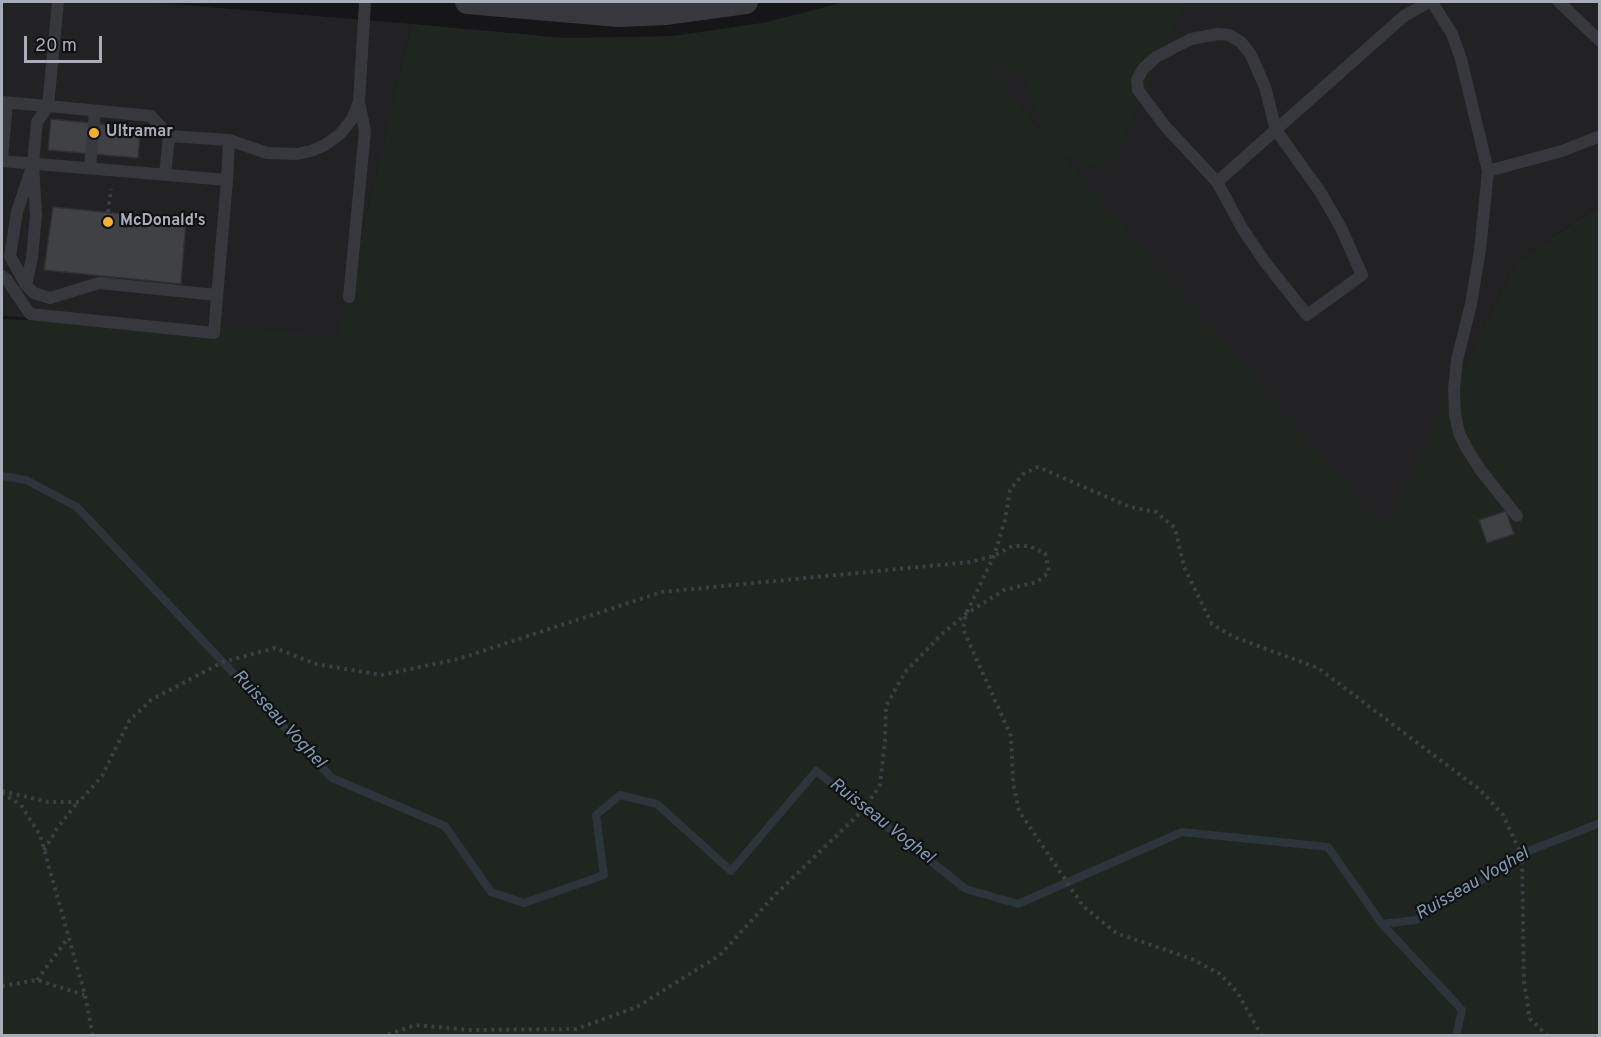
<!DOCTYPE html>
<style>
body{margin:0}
#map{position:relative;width:1601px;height:1037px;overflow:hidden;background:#161618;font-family:Overpass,sans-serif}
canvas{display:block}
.frame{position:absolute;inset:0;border:3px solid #a8adb8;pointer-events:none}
.scale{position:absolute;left:24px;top:36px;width:78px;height:27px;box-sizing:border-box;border:3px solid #a8adb8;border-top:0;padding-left:8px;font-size:18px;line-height:21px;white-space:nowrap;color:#a8adb8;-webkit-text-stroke:4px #111113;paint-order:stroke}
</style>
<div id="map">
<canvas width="1601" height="1037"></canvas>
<div class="frame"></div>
<div class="scale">20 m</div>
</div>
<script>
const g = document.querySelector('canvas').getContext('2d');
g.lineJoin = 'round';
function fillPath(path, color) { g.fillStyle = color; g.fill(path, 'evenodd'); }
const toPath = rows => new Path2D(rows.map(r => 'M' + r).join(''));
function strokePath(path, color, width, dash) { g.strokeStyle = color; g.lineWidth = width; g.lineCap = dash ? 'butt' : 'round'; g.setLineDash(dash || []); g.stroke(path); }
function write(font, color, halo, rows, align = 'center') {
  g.font = font + ' Overpass,sans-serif'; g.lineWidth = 4.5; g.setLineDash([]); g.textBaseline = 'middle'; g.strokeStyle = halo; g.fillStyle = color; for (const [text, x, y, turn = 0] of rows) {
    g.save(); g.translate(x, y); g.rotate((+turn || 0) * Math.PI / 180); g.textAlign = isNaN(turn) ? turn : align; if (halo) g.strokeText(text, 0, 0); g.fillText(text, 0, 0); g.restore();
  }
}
fillPath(toPath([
 [2,2,147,2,412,24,337,337,2,316],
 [930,2,1599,2,1599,206,1515,263,1383,528]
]), '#222225');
fillPath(toPath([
 [845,2,1185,2,1152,78,1107,170,1063,156,1383,527,1515,263,1599,206,1599,1035,2,1036,2,319,273,330,337,336,412,24,565,38,673,36,762,23],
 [1004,65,1026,79,1042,132,987,67]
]), '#1e261f');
strokePath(toPath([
 [2,476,26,480,77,507,332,778,445,826,491,892,524,903,604,875,596,815,620,795,657,804,731,871,816,771,966,889,1018,904,1182,832,1328,847,1382,924,1416,920,1531,850,1600,823],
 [1382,924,1462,1010,1456,1036]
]), '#2c353c', 8);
const building = toPath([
 [51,119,141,128,138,158,48,150,51,119],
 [53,207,186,220,181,284,44,270,53,207],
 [1506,511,1514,534,1487,543,1479,520,1506,511]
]);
fillPath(building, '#404145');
strokePath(building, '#303034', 1.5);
strokePath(toPath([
 [108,212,111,189],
 [2,791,48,802,79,802,102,776,129,721,151,700,223,662,275,648,316,664,382,675,458,659,662,592,970,562,994,556,1012,546,1029,546,1045,553,1049,572,1037,582,1004,590,966,614,943,633,905,672,886,706,885,741,880,785,864,809,774,896,720,955,637,1007,576,1029,471,1030,415,1025,384,1036],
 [2,793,21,805,40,835,85,995,93,1036],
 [44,850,58,827,78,802],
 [37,980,68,938],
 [2,986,37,980,84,995],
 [1262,1036,1237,992,1220,974,1192,959,1116,933,1083,906,1019,811,1013,783,1011,736,963,629,966,614,994,556,1005,520,1010,490,1023,474,1038,467,1130,507,1156,512,1175,528,1184,567,1212,624,1234,637,1318,668,1480,790,1503,815,1522,856,1524,982,1530,1019,1548,1036]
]), '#3d3f44', 4, [3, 4.5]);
strokePath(toPath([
 [1432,2,1452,34,1461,59,1488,171,1480,250,1471,304,1457,360,1454,389,1455,414,1459,433,1467,449,1482,472,1517,516],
 [1559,2,1600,41],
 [1218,34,1229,35,1241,42,1251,55,1265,87,1276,130,1321,193,1341,228,1362,275,1307,315,1265,262,1242,228,1217,182,1165,126,1138,90,1137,80,1143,69,1156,57,1191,39,1218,34],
 [2,102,48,106,58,2],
 [2,158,7,103],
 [2,161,227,180,229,140],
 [90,168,95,111],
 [31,170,17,212,10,256,26,285,34,293,50,298,99,283,217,295],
 [1488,171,1562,151,1600,136],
 [165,175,169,136],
 [1217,182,1404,16,1429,2],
 [2,276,7,280,30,314,214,333,227,180],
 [26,285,32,258,36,215,33,163,37,122,48,106,151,116,169,136,229,140,267,153,297,154,311,151,325,145,340,134,352,119,359,102,365,2],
 [349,297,365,131,359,102]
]), '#37383d', 12);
strokePath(toPath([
 [467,2,619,15,665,13,746,2]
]), '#37383d', 24);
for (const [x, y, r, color] of [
 [94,133,6,"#f2b134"],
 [108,222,6,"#f2b134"]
]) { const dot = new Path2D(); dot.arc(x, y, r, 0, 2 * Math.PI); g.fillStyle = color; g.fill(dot); strokePath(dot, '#111113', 2); }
write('bold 16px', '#a8adb8', '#111113', [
 ["Ultramar",106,133],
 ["McDonald's",120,222]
], 'left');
write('italic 18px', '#7f9bb3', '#111113', [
 ["Ruisseau Voghel",278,720,47],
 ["Ruisseau Voghel",881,822,38],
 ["Ruisseau Voghel",1473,885,-30]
]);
</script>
